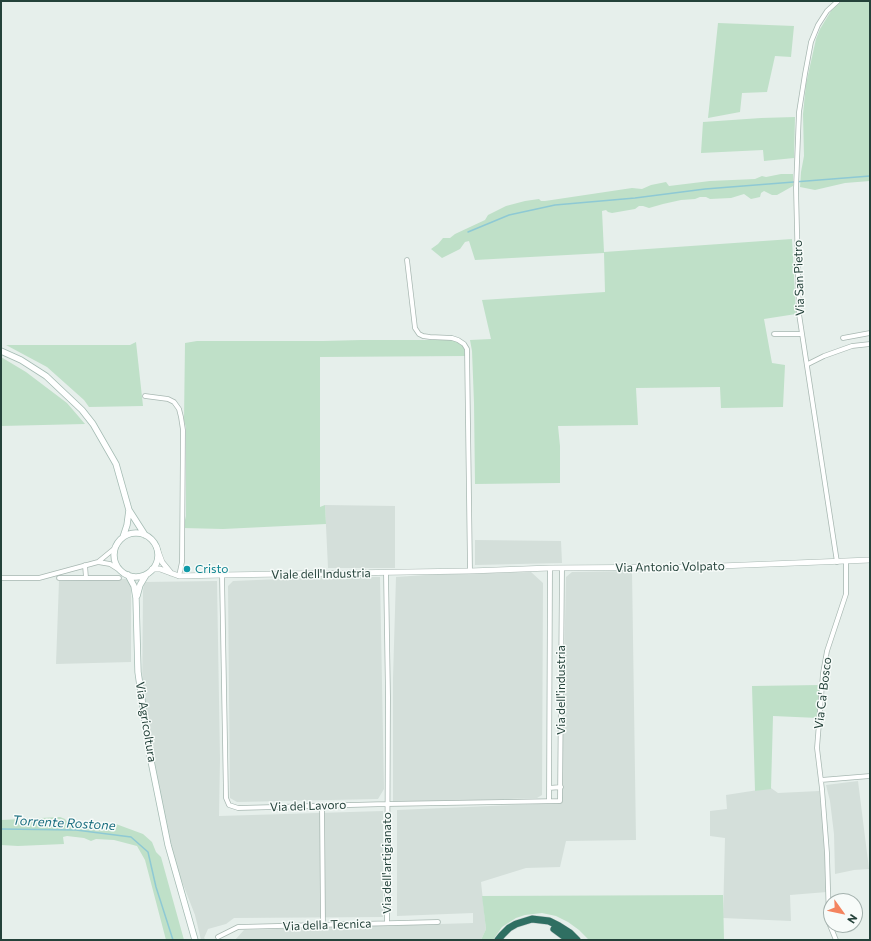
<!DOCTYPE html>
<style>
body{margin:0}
#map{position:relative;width:871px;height:941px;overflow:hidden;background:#e6efeb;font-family:Commissioner,sans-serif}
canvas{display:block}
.frame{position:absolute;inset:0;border:2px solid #24423a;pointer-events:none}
.north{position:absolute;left:823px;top:893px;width:40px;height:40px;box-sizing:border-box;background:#f7fbf9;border:1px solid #a3b1ad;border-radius:50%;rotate:123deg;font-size:11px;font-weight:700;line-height:16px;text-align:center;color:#24423a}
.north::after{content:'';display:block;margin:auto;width:14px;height:18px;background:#f4845f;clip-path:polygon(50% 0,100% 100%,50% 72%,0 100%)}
</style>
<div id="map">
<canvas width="871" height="941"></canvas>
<div class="frame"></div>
<div class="north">N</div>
</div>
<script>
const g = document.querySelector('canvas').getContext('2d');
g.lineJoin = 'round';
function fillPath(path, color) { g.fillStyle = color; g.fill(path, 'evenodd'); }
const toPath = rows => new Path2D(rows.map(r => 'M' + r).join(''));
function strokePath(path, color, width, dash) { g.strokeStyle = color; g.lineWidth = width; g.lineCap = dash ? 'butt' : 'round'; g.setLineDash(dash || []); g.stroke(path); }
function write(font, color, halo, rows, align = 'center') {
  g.font = font + ' Commissioner,sans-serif'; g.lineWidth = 3; g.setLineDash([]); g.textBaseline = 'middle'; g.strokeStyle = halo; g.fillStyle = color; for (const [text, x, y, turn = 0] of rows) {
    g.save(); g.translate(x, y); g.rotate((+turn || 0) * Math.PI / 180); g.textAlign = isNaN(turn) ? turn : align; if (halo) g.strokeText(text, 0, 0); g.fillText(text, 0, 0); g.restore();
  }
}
fillPath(toPath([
 [325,505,395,506,395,568,328,568],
 [475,540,561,541,562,563,475,565],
 [632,571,636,840,566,841,560,867,526,868,481,882,486,929,481,940,235,940,244,930,473,923,473,913,397,916,397,810,561,803,566,577,572,572],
 [531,572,543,583,542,795,537,798,393,803,393,678,396,577,440,574],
 [328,577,380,577,384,789,378,799,237,802,230,798,228,586,233,581],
 [126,579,131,586,131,662,56,664,59,581],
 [217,581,220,759,219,816,383,811,383,917,234,918,226,924,208,929,204,938,206,940,201,940,195,915,172,856,142,705,143,591,144,582],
 [858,781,869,869,854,870,835,874,834,834,830,801,826,785],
 [771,788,778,793,819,791,825,835,827,892,790,895,791,921,723,918,725,838,710,836,710,811,727,809,726,795]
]), '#d4dfda');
fillPath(toPath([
 [842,1,870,1,870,181,845,183,815,190,800,187,801,172,804,156,803,114,806,84,816,39,820,29,831,11],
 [718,23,794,26,791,57,775,56,767,92,742,93,740,112,708,118],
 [795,117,794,158,764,161,763,150,701,153,703,122,761,118],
 [781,174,793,174,793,186,777,195,772,195,764,191,761,193,760,197,751,199,744,194,731,198,710,199,706,197,700,197,695,199,681,200,663,204,649,208,643,206,639,206,635,209,612,213,608,212,606,210,602,211,604,252,792,239,796,314,764,319,772,363,785,365,783,407,721,408,720,387,636,388,638,425,558,426,560,446,560,483,475,484,474,403,472,351,470,340,491,339,482,300,605,292,604,253,475,260,469,241,465,242,460,249,442,258,431,249,438,244,443,238,450,238,455,234,485,220,488,215,506,206,525,201,539,199,541,201,545,201,632,188,642,189,651,185,666,182,669,186,710,181,755,179,762,176,766,177],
 [361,340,457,340,464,346,465,356,320,357,320,507,325,505,326,524,223,529,183,528,186,516,186,428,184,420,185,343,197,341,323,341],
 [136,342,143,406,89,407,84,400,47,367,6,345,130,345],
 [1,357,26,372,67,403,85,424,1,426],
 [820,685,818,718,773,716,771,789,755,791,752,686],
 [60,817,65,819,68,823,74,825,93,823,101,827,109,827,111,823,116,824,143,834,152,842,156,852,161,857,184,940,166,940,145,860,137,846,114,840,96,839,91,841,84,838,67,836,63,837,64,844,18,846,1,845,1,820],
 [723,895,724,940,589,940,579,930,568,922,556,916,542,913,525,915,516,918,502,927,493,940,481,940,486,929,482,896]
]), '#bfe0c8');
strokePath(toPath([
 [468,232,509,215,555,205,635,198,705,189,870,176],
 [1,829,76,830,131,837,148,852,156,887,173,940]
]), '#8ec9d4', 1.5);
const minor = toPath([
 [407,260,415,328,419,334,423,336,430,337,452,338,458,340,464,344,467,349,470,571],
 [774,334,802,334],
 [843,338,870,333],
 [808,364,824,356,852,346,870,344],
 [145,396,168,399,174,402,179,409,181,417,183,430,182,562,179,576],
 [98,562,110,564,121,571],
 [837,562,799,314,796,188,799,112,805,74,811,42,818,25,827,11,838,1],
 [85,565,86,578],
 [386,573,388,697,387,923],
 [222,575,226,798,229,805,238,808,387,804,560,801,562,568],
 [1,578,39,578,98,562,115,548],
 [59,578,119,578],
 [821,780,870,776],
 [549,788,561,787],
 [549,801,550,568],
 [322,805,323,924],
 [218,937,238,927,438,922],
 [836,940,829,923,827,853,822,789,817,748,823,673,827,651,846,594,846,561]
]);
const tertiary = toPath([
 [156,546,162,562,171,573],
 [152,569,160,569,179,576,222,575,470,571,550,568,695,567,870,560]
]);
const secondary = toPath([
 [1,351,21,360,46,376,82,410,93,424,116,464,129,510,145,535],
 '114 555a22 22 0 1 1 44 0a22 22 0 1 1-44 0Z',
 [123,537,127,525,129,510],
 [128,575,134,586,136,598,138,672,150,756,168,845,195,940],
 [137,596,140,585,146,575]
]);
const motorway = toPath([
 [554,929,569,940],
 [498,940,502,935,509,928,516,924,532,919,549,921,559,926,570,933,577,940]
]);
strokePath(minor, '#a8b8b2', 5.5);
strokePath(tertiary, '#a8b8b2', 6);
strokePath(secondary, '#a4bbb3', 7);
strokePath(motorway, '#c2cac8', 8);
strokePath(minor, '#fff', 4);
strokePath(tertiary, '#fff', 5);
strokePath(secondary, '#fff', 5.5);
strokePath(motorway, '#2f6f62', 7);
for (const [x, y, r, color] of [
 [187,569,4,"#0f9aa8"]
]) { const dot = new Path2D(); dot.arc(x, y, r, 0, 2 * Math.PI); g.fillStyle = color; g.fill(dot); strokePath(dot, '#f7fbf9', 1.5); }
write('12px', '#24423a', '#f7fbf9', [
 ["Via San Pietro",799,278,-92],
 ["Via Antonio Volpato",670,567,-1],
 ["Viale dell'Industria",321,574,-1],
 ["Via dell'industria",561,690,-90],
 ["Via Ca' Bosco",823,693,-83],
 ["Via Agricoltura",146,722,81],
 ["Via del Lavoro",308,806,-2],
 ["Via dell'artigianato",387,863,-90],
 ["Via della Tecnica",327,925,-2]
]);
write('12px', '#0d838f', '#f7fbf9', [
 ["Cristo",195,569]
], 'left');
write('italic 13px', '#1c6f80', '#f7fbf9', [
 ["Torrente Rostone",64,823,3]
]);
</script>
